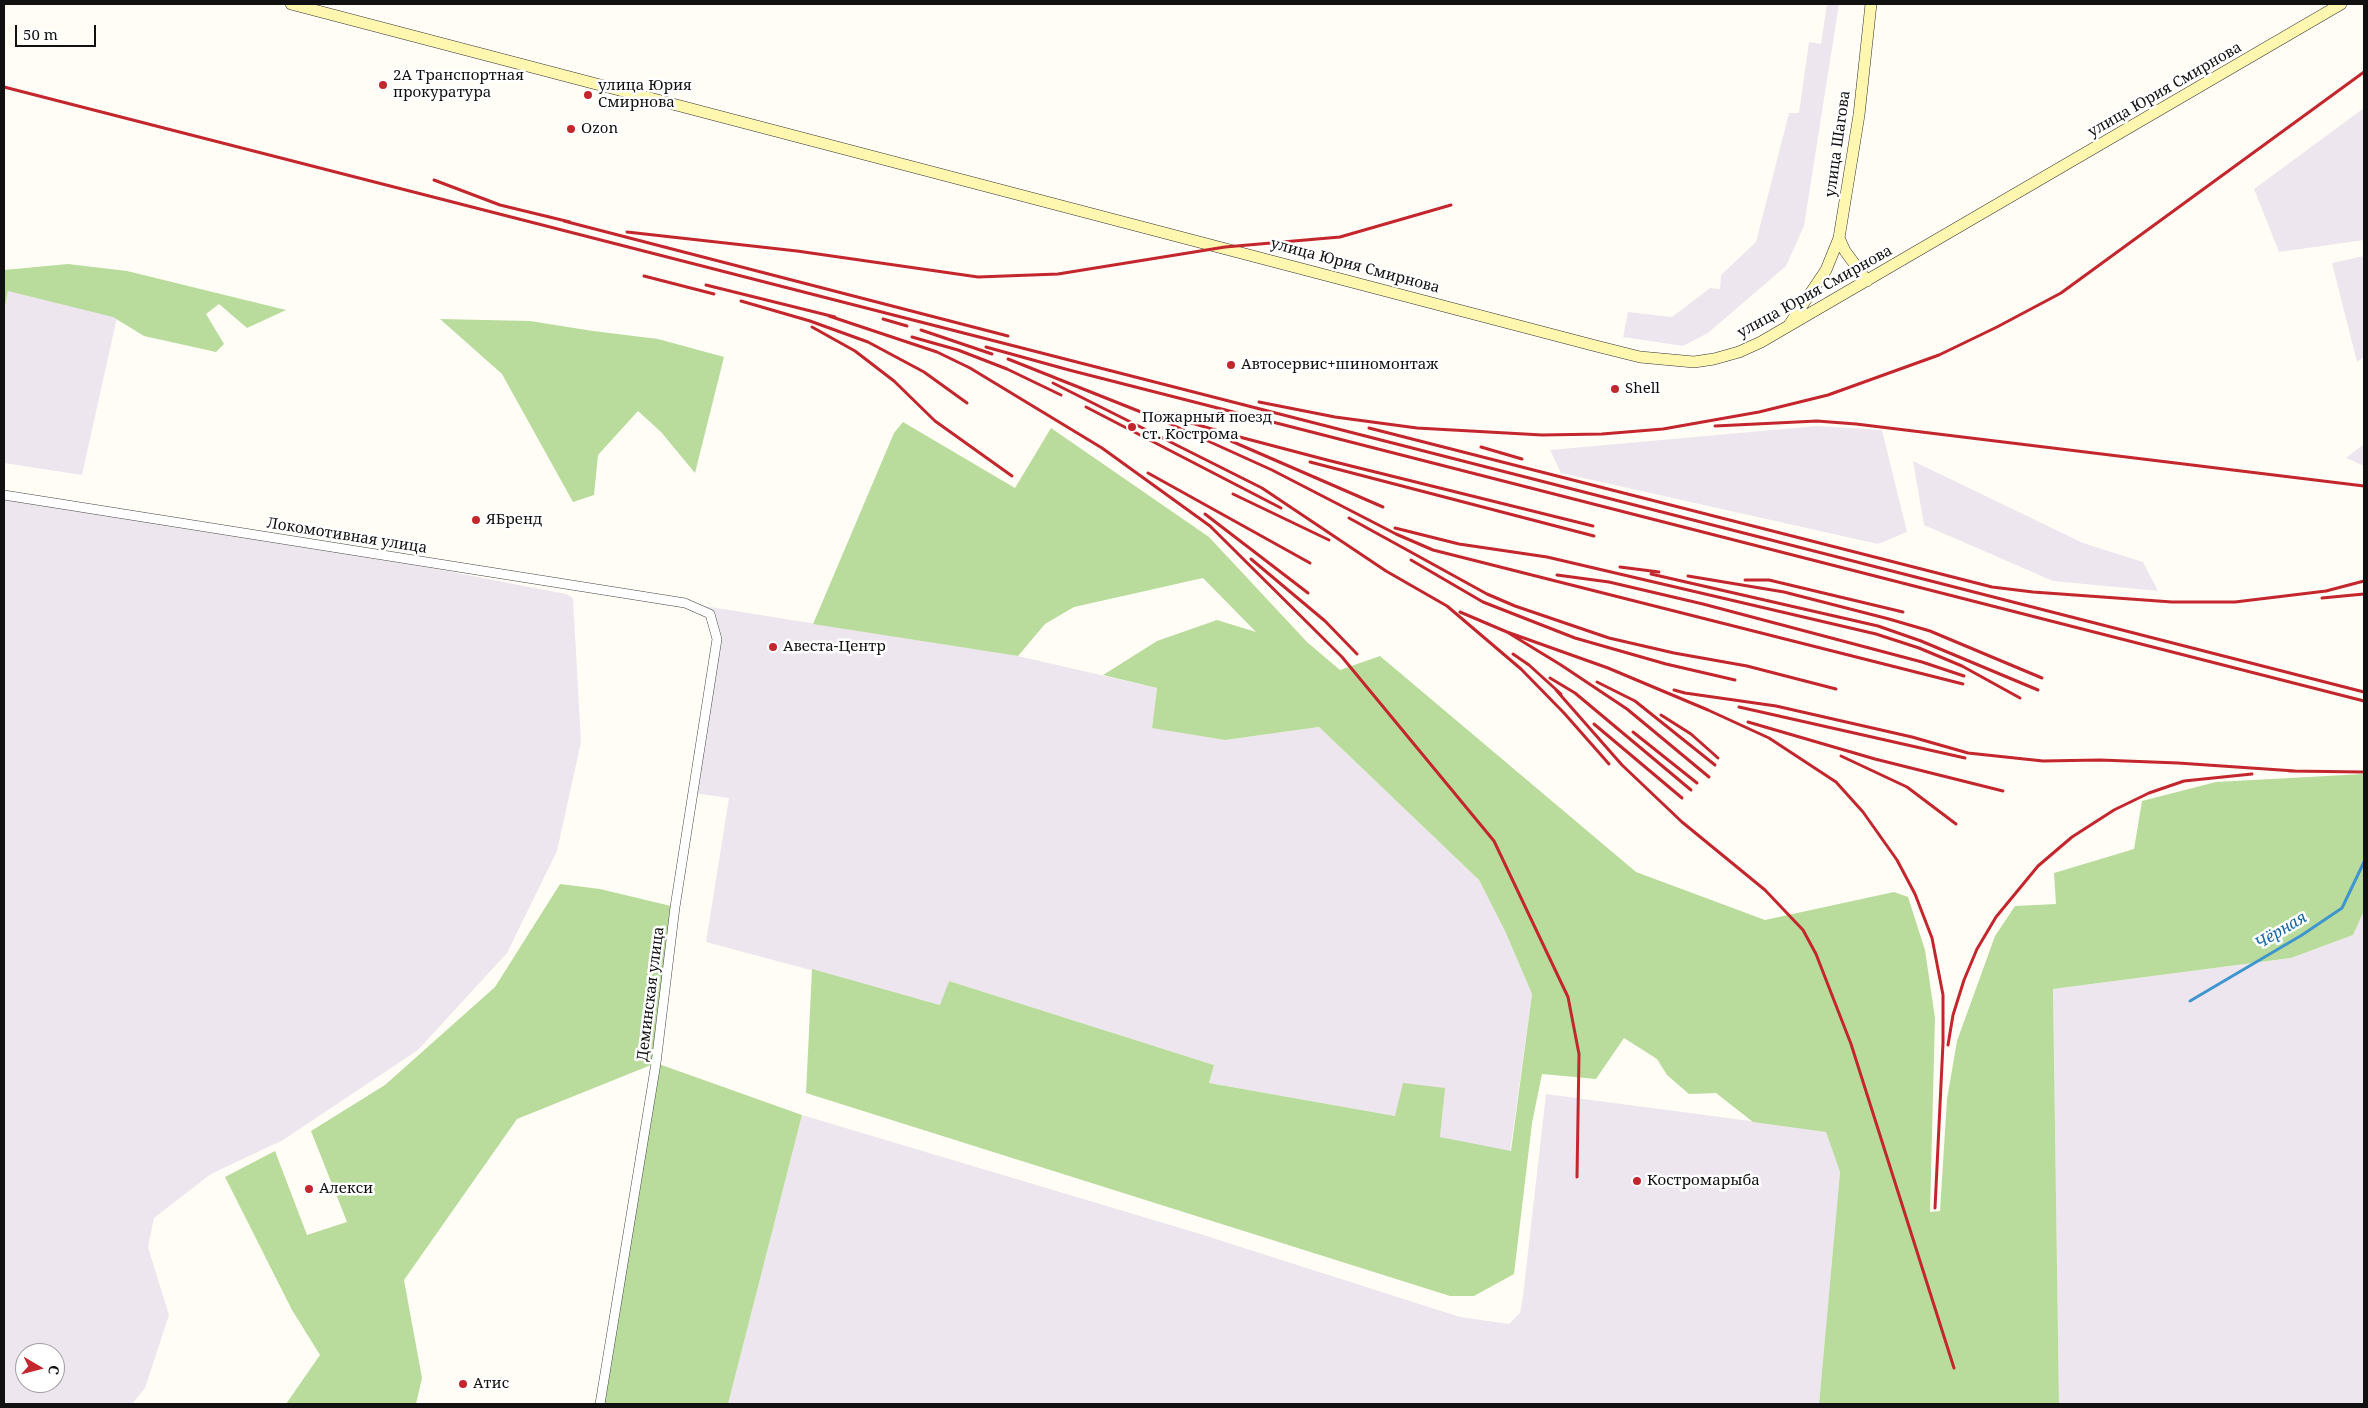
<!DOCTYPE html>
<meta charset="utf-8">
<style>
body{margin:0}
#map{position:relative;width:2368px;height:1408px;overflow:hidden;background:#fffdf5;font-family:"Noto Serif",serif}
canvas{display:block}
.frame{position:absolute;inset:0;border:5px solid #111;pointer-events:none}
.north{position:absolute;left:15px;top:1343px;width:50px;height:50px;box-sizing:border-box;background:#fff;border:1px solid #a0a0a0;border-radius:50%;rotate:98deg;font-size:14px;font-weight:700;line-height:20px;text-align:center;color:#111}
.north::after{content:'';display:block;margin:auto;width:18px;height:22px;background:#c4262e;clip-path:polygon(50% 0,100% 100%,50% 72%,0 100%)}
.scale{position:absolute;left:15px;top:25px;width:81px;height:22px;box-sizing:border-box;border:2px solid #111;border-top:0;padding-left:6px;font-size:15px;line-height:18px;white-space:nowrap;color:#111;-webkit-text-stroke:4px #fff;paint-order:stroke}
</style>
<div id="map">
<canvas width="2368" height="1408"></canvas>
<div class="frame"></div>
<div class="north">С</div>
<div class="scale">50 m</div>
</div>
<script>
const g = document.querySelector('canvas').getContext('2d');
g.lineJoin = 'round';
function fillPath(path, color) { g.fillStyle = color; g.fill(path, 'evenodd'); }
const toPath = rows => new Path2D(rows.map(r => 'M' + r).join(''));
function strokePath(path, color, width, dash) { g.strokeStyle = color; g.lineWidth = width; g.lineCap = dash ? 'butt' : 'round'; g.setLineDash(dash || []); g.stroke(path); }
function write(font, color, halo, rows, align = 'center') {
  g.font = font + ' "Noto Serif",serif'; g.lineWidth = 5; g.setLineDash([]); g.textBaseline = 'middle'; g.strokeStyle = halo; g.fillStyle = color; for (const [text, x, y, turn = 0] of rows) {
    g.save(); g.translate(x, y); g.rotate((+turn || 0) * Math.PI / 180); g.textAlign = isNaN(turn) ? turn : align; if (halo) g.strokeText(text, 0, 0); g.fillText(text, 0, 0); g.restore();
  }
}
fillPath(toPath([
 [1827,4,1839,4,1804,226,1786,266,1708,333,1683,346,1623,337,1628,312,1672,317,1710,288,1720,289,1721,275,1756,242,1789,113,1799,113,1809,42,1821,44],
 [2364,108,2364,240,2279,252,2254,189],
 [2364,256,2364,357,2357,362,2332,263],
 [9,286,118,313,82,475,4,463,4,314],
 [1817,426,1882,430,1907,532,1878,544,1561,473,1550,450],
 [2364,444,2364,466,2346,458],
 [1913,461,2083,543,2143,562,2158,591,2053,581,1924,525],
 [4,500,431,568,566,594,573,598,581,742,557,851,507,953,418,1050,283,1140,211,1174,154,1218,148,1247,169,1315,145,1388,132,1404,4,1404],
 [25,1353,55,1353,55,1383,25,1383],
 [685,603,1018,656,1157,688,1152,727,1225,740,1319,727,1479,880,1505,931,1532,994,1510,1152,1440,1137,1444,1088,1395,1116,1209,1083,1214,1065,949,981,941,1005,706,942,729,798,693,793,717,639,710,614],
 [2364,911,2364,1404,2059,1404,2053,989,2291,958,2353,935],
 [1546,1094,1826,1131,1840,1172,1819,1404,728,1404,802,1115,1197,1233,1460,1317,1509,1324,1520,1313,1523,1296]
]), '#eee6ef');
fillPath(toPath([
 [68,264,127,271,286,310,247,328,219,304,206,314,224,344,216,352,144,336,113,317,8,291,4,311,4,270],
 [440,319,530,321,593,331,658,339,724,357,695,473,661,432,638,411,598,455,594,495,573,502,502,374],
 [903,422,1015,488,1051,428,1209,537,1307,642,1340,670,1380,656,1636,872,1765,920,1894,892,1908,897,1925,950,1935,1018,1930,1212,1940,1211,1947,1099,1957,1041,1995,936,2015,906,2056,904,2054,873,2134,849,2142,801,2216,782,2364,774,2364,911,2353,935,2291,958,2053,989,2059,1404,1819,1404,1840,1172,1826,1132,1753,1122,1716,1093,1689,1094,1667,1075,1657,1059,1624,1038,1596,1079,1542,1074,1532,1123,1514,1274,1474,1296,1450,1296,806,1093,812,969,940,1005,949,981,1214,1065,1209,1083,1395,1116,1403,1083,1445,1088,1440,1137,1511,1151,1532,994,1505,931,1479,880,1319,727,1225,740,1152,728,1157,688,1103,675,1157,641,1217,620,1256,632,1203,578,1074,607,1045,624,1018,656,813,624,894,433],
 [560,884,600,889,675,907,656,1063,802,1115,728,1404,600,1404,656,1063,517,1119,404,1280,422,1378,416,1404,286,1404,320,1355,292,1310,225,1177,275,1151,307,1235,347,1222,311,1131,385,1085,495,987]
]), '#b9dc9c');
strokePath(toPath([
 [2190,1001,2302,935,2342,908,2364,862]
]), '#3f96cf', 3);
const minor = toPath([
 [4,495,685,603,710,614,717,639,675,907,656,1063,600,1404]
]);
const secondary = toPath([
 [291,4,1596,346,1640,357,1694,362,1714,359,1739,352,1761,342,2341,4],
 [1839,238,1845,251,1867,281],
 [1789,325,1826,270,1839,238,1859,115,1871,4]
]);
strokePath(minor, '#444', 10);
strokePath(secondary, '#333', 12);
strokePath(minor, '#fff', 9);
strokePath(secondary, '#fff6b0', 11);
strokePath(toPath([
 [4,87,2364,692],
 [434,180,500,205,570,222],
 [564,221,1008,336],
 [627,232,797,251,978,277,1058,274,1225,247,1340,237,1451,205],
 [644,276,714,294],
 [706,285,835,317],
 [741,301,810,321,868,342,924,372,967,403],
 [829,316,937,352,970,368,1102,448,1210,526,1342,657,1494,841,1568,997,1579,1054,1577,1177],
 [883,319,907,326],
 [812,327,855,351,894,381,935,421,1012,476],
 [921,330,992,354],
 [912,337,958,350,1007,369,1061,395],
 [986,347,1069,370,2364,701],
 [1008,359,1166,422,1272,470,1396,534,1433,550,1963,684],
 [1053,383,1262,488,1386,571,1447,606,1521,669,1564,713,1609,764],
 [1259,402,1335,417,1417,428,1542,435,1602,434,1663,429,1759,412,1828,395,1939,355,1997,327,2061,293,2364,72],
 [1086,407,1281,508],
 [1158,413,1232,435,1327,460,1593,526],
 [1715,426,1817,421,1856,424,2364,486],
 [1369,428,1992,587,2033,592,2172,602,2235,602,2326,591,2364,581],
 [1231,441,1383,507],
 [1481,447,1522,459],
 [1310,462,1594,536],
 [1148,473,1310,563],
 [1233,494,1329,540],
 [1205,514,1308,593],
 [1349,518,1487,594,1515,606,1609,638,1674,653,1747,666,1836,689],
 [1395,528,1459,544,1547,557,1876,634,1919,648,1962,666,2020,698],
 [1251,559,1325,621,1357,654],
 [1411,560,1483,602,1575,638,1666,664,1735,680],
 [1620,567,1659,572],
 [1651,574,1878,626,1921,641,2038,690],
 [1557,575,1609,582,1703,604,1922,662,1964,676],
 [1688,576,1784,592,1889,619,1930,631,2042,678],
 [1745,580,1769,580,1903,612],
 [2322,598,2364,594],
 [1460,612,1507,632,1561,665,1627,709,1709,777],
 [1507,632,1608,668,1708,710,1769,738,1836,782,1863,812,1897,860,1915,894,1932,938,1943,995,1943,1043,1935,1208],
 [1513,654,1529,665,1561,694],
 [1550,678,1575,693,1691,790],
 [1597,682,1635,701,1715,765],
 [1556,690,1622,765,1682,822,1765,890,1803,930,1816,954,1851,1044,1954,1368],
 [1674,690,1685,693,1776,706,1912,737,1968,753,2043,761,2100,760,2178,763,2295,771],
 [1739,707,1965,758],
 [1661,715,1691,734,1718,758],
 [1748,722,1875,759,2003,791],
 [1594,724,1682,798],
 [1633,732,1697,783],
 [1841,756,1907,787,1956,824],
 [2289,771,2364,772],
 [1948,1045,1953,1015,1964,980,1977,949,1996,917,2038,866,2072,837,2114,810,2149,793,2184,781,2252,774]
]), '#c4262e', 3);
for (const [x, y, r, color] of [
 [383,85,5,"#c4262e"],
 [588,95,5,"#c4262e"],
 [571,129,5,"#c4262e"],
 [1231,365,5,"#c4262e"],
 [1615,389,5,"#c4262e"],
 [1132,427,5,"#c4262e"],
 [476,520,5,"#c4262e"],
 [773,647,5,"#c4262e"],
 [1637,1181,5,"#c4262e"],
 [309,1189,5,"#c4262e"],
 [463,1384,5,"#c4262e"]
]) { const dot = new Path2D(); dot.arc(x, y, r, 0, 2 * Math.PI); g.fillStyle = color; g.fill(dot); strokePath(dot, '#fff', 2); }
write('15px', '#111', '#fff', [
 ["2А Транспортная",393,76],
 ["прокуратура",393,93],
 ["улица Юрия",598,86],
 ["Смирнова",598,103],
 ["Ozon",581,129],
 ["Автосервис+шиномонтаж",1241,365],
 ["Shell",1625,389],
 ["Пожарный поезд",1142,418],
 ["ст. Кострома",1142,435],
 ["ЯБренд",486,520],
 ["Авеста-Центр",783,647],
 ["Костромарыба",1647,1181],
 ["Алекси",319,1189],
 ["Атис",473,1384]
], 'left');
write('15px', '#111', '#fff', [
 ["улица Юрия Смирнова",2165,90,-30],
 ["улица Шагова",1838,144,-82],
 ["улица Юрия Смирнова",1355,266,15],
 ["улица Юрия Смирнова",1815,292,-29],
 ["Локомотивная улица",347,536,9],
 ["Деминская улица",651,994,-83]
]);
write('italic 16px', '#1768a6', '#fff', [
 ["Чёрная",2281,931,-31]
]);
</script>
